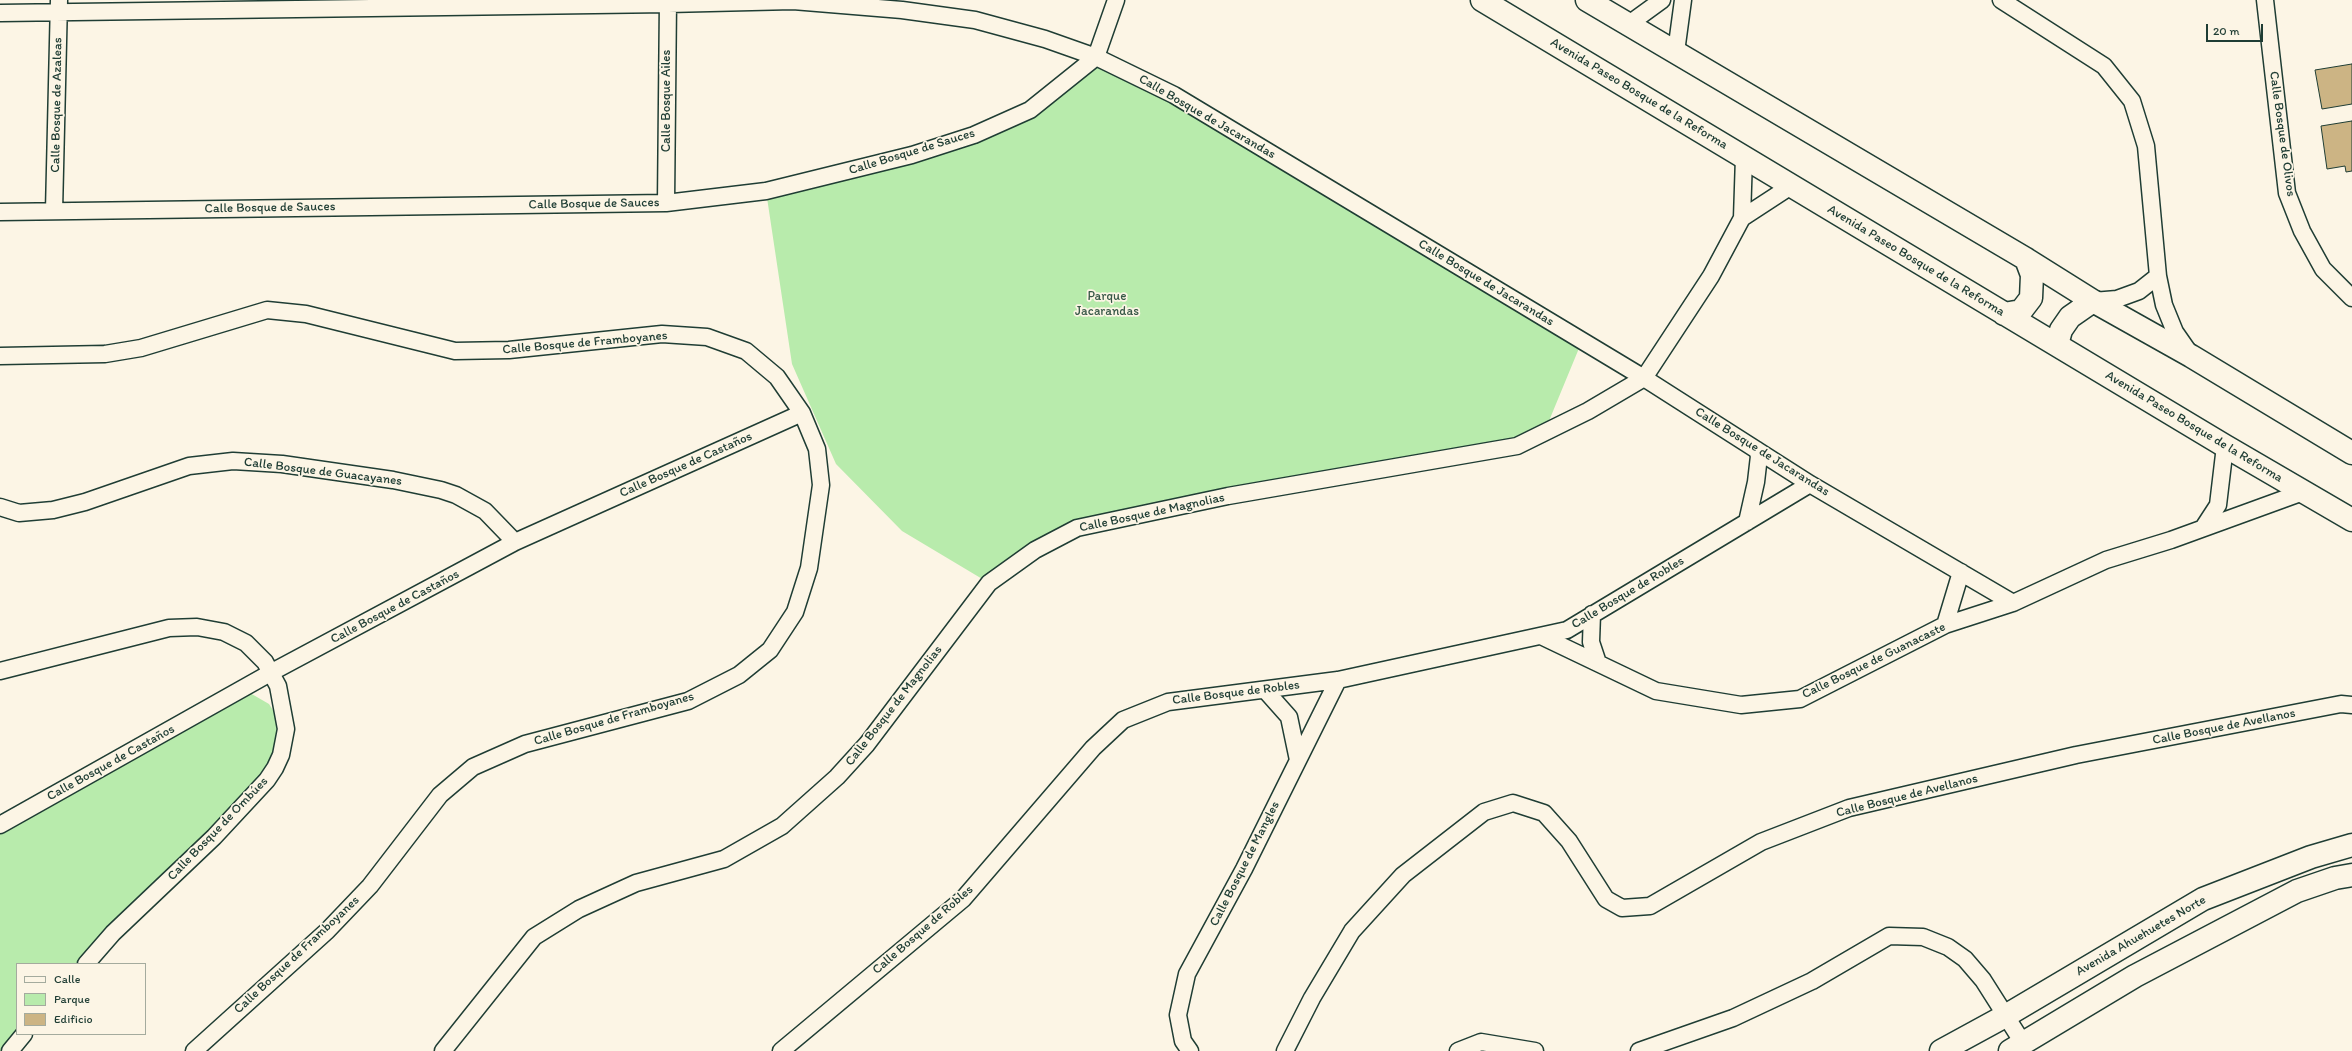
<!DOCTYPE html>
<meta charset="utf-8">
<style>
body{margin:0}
#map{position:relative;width:2352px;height:1051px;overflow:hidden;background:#fcf5e5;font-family:Itim,sans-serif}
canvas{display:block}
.legend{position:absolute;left:16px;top:963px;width:130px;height:72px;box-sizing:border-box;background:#fcf5e5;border:1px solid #a4ab9e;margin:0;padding:5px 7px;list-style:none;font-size:12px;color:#1f3d34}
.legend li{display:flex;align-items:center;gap:8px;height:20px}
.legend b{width:20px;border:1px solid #a4ab9e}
.scale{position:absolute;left:2206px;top:24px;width:57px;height:18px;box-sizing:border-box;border:2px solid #1f3d34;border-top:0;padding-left:5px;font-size:12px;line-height:14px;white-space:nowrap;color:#1f3d34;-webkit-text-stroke:3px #fcf5e5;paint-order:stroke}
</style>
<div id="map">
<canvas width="2352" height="1051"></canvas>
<ul class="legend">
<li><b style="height:5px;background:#fcf5e5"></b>Calle</li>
<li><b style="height:11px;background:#b8ebac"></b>Parque</li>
<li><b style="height:11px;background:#ccb484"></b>Edificio</li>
</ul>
<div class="scale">20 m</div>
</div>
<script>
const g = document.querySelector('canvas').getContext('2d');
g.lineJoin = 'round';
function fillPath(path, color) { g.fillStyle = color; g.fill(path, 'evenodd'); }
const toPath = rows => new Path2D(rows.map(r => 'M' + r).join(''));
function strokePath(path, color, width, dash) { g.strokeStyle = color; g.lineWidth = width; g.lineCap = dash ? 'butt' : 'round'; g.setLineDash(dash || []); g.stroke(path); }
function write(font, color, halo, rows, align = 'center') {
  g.font = font + ' Itim,sans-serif'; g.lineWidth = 3.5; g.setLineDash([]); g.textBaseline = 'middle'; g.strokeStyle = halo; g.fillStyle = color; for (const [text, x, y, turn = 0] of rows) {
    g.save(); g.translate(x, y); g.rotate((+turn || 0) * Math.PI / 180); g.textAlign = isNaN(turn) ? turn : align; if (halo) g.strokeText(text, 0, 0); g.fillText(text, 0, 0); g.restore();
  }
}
fillPath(toPath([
 [1096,57,1582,341,1544,433,1077,528,989,583,902,531,836,464,792,364,766,191,982,131,1064,85],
 [250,693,269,704,278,718,280,729,270,765,210,833,109,929,78,964,17,964,17,1034,3,1051,0,1051,0,834]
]), '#b8ebac');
const building = toPath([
 [2352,64,2352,104,2322,109,2315,70,2352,64],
 [2352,121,2352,171,2346,172,2345,166,2327,169,2321,126,2352,121]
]);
fillPath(building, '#ccb484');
strokePath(building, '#1f3d34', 1);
const street = toPath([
 [2001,0,2104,66,2132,101,2146,146,2158,276,2164,305,2175,332,2191,355],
 [2265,0,2287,193,2302,231,2323,269,2352,298],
 [0,13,668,4,793,1,902,10,975,20,1045,39,1096,57,1174,95,1644,378,1810,484,2013,603],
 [1629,24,1662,0],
 [1676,52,1683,0],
 [666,203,668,0],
 [54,211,59,0],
 [0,212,666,203,766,191,912,155,974,135,1030,110,1096,57,1116,0],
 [1742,218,1791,186],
 [2093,301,2117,299,2139,291,2158,276],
 [0,356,105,354,141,348,267,310,306,314,455,351,509,350,662,334,707,337,746,351,777,377,802,413,817,449,821,485,809,568,795,612,770,650,739,675,688,701,525,744,473,767,440,795,370,886,327,931,194,1051],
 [0,507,19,513,53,510,85,502,189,466,233,461,282,464,393,480,441,490,456,495,485,511,515,542],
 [1747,522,1756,482,1759,456,1757,450],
 [2203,528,2218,505,2225,446],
 [1592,614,1591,642,1598,663],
 [1945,625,1961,572],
 [1541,636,1656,691,1741,705,1800,699,1945,625,2013,603,2106,560,2171,540,2303,492],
 [0,671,169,628,197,627,224,632,246,643,265,662,278,686,286,729,281,755,275,768,267,780,214,837,113,933,86,964],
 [1265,690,1289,717,1298,760],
 [0,825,272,672,515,542,802,413],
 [10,1051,24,1034],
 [443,1051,534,937,579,909,636,883,724,859,782,826,837,777,867,744,989,583,1035,550,1077,528,1228,496,1517,446,1588,411,1644,378,1711,276,1742,218,1744,157],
 [781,1051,963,899,1093,748,1123,720,1168,702,1338,680,1567,630,1810,484],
 [1190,1051,1183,1041,1178,1015,1187,974,1244,869,1338,680],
 [1285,1051,1312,998,1352,931,1403,875,1484,812,1513,803,1544,813,1569,841,1606,899,1622,908,1650,906,1761,842,1849,808,2076,755,2341,704,2352,705],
 [1458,1051,1481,1042,1535,1051],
 [1639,1051,1733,1018,1812,981,1889,936,1923,937,1948,947,1965,959,1983,980,2023,1043]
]);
const secondary = toPath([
 [1482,0,2225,446,2352,520],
 [1587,0,2026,259,2093,301,2191,356,2352,453],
 [2004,314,2021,311,2031,298,2032,275,2026,259],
 [2057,345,2061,330,2070,317,2093,301],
 [1941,1051,2007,1015,2203,899,2311,857,2352,845],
 [2010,1051,2135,976,2297,891,2335,878,2352,875]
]);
strokePath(street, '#1f3d34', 19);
strokePath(secondary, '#1f3d34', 25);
strokePath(street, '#fcf5e5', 16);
strokePath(secondary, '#fcf5e5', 22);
write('13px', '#1f3d34', '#fcf5e5', [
 ["Avenida Paseo Bosque de la Reforma",1639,94,31],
 ["Calle Bosque Ailes",667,101,-90],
 ["Calle Bosque de Azaleas",57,105,-89],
 ["Calle Bosque de Jacarandas",1207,117,30],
 ["Calle Bosque de Olivos",2282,134,82],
 ["Calle Bosque de Sauces",912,152,-17],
 ["Calle Bosque de Sauces",594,204,-1],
 ["Calle Bosque de Sauces",270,208,-1],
 ["Avenida Paseo Bosque de la Reforma",1916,261,31],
 ["Calle Bosque de Jacarandas",1486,283,31],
 ["Calle Bosque de Framboyanes",585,343,-5],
 ["Avenida Paseo Bosque de la Reforma",2194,427,31],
 ["Calle Bosque de Jacarandas",1762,452,32],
 ["Calle Bosque de Castaños",686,465,-24],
 ["Calle Bosque de Guacayanes",323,472,7],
 ["Calle Bosque de Magnolias",1152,513,-12],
 ["Calle Bosque de Robles",1628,593,-31],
 ["Calle Bosque de Castaños",395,607,-28],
 ["Calle Bosque de Guanacaste",1874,661,-26],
 ["Calle Bosque de Robles",1236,693,-7],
 ["Calle Bosque de Magnolias",894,706,-52],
 ["Calle Bosque de Framboyanes",614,719,-16],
 ["Calle Bosque de Avellanos",2224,727,-11],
 ["Calle Bosque de Castaños",111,763,-29],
 ["Calle Bosque de Avellanos",1907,796,-14],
 ["Calle Bosque de Ombúes",218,829,-46],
 ["Calle Bosque de Mangles",1245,864,-63],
 ["Calle Bosque de Robles",923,930,-41],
 ["Avenida Ahuehuetes Norte",2141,936,-30],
 ["Calle Bosque de Framboyanes",297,955,-43]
]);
write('13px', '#365746', '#fcf5e5', [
 ["Parque",1107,297],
 ["Jacarandas",1107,312]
]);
</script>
